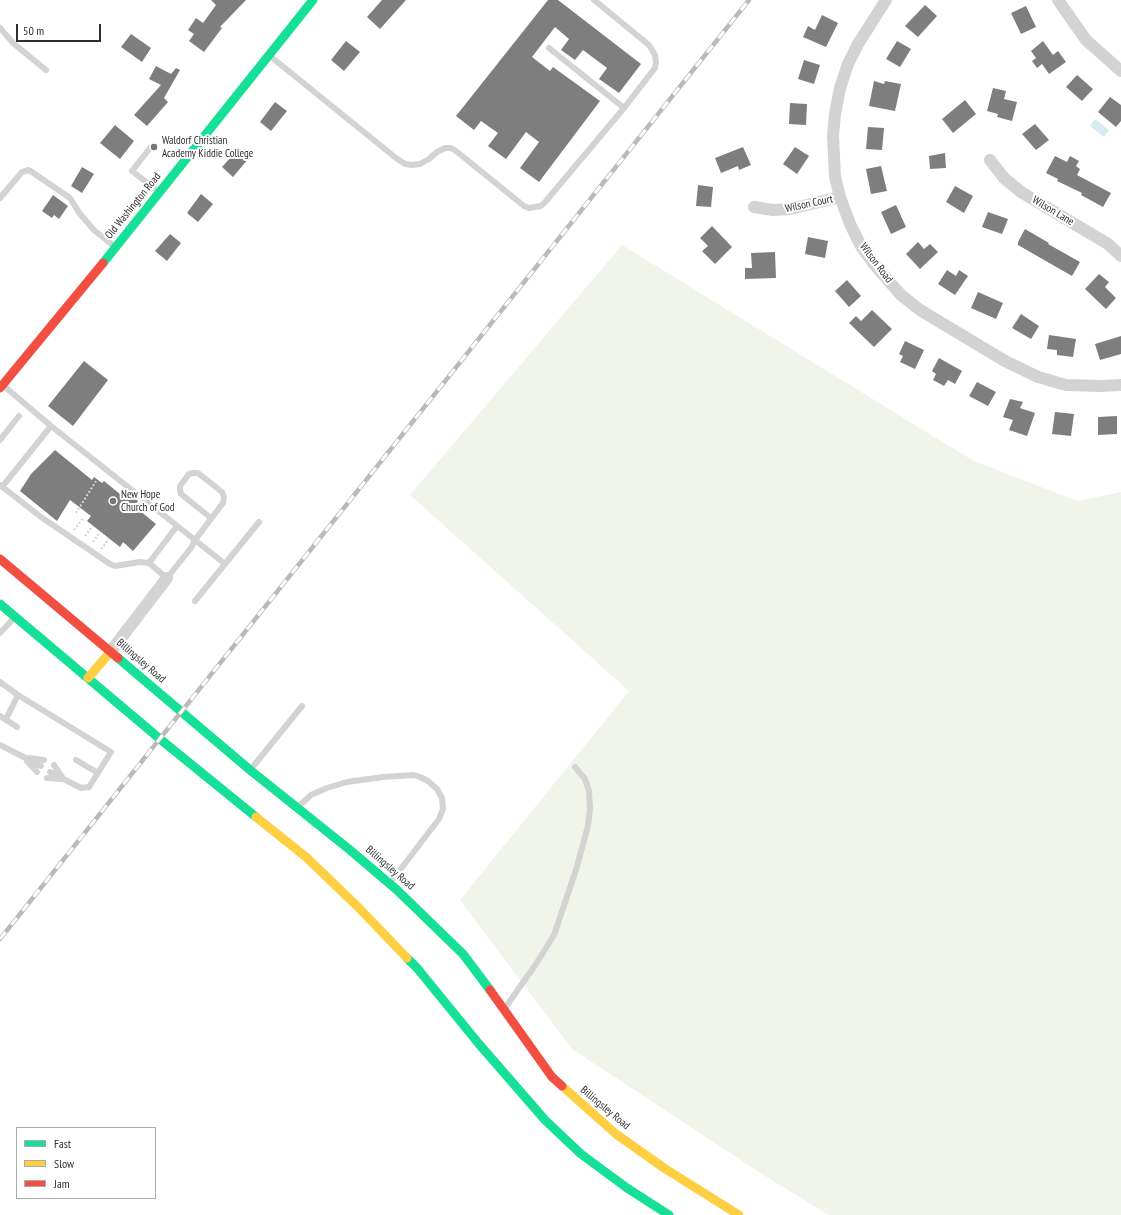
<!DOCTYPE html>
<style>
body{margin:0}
#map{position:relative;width:1121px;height:1215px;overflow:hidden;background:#fff;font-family:"PT Sans Narrow",sans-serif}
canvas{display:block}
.legend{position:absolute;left:16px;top:1127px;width:140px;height:72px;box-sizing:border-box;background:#fff;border:1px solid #ababab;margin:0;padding:5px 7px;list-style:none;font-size:12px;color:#2e2e2e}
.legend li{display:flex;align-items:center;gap:8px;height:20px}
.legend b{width:20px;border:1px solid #ababab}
.scale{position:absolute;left:16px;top:24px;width:85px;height:18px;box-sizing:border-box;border:2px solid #2e2e2e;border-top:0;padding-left:5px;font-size:12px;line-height:14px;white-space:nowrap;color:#2e2e2e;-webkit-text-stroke:3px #fff;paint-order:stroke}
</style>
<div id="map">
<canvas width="1121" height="1215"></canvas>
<ul class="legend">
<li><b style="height:5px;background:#16e098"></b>Fast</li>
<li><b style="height:5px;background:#ffcf43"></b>Slow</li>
<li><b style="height:5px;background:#f24e42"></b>Jam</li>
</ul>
<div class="scale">50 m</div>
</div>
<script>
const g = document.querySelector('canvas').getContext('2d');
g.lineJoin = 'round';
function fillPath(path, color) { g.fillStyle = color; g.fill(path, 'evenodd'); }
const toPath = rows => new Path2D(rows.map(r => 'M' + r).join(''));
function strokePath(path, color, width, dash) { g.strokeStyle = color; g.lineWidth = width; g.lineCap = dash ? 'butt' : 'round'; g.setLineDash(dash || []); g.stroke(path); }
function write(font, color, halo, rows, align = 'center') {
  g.font = font + ' "PT Sans Narrow",sans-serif'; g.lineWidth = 4; g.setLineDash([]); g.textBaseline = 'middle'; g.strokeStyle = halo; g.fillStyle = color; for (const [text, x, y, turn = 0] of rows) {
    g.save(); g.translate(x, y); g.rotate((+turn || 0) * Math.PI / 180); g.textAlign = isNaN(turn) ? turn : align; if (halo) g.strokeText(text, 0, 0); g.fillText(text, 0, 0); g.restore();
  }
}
fillPath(toPath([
 [622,245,972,460,1077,501,1121,492,1121,1215,829,1215,765,1176,572,1049,460,900,629,691,410,495]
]), '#f1f4eb');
fillPath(toPath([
 [1095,119,1109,130,1104,137,1090,126]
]), '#d8ebf1');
fillPath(toPath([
 [211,0,246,0,220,27,222,28,204,52,189,41,194,34,188,30,196,18,203,23,216,5],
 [382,0,406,0,380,29,367,17],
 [548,0,558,0,641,64,619,93,599,79,607,68,583,50,575,60,561,50,569,39,555,27,532,57,550,71,553,67,600,101,539,182,520,168,539,142,526,132,506,159,488,146,498,133,481,121,474,130,456,116],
 [925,5,937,16,918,37,905,26],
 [1026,6,1036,27,1021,34,1011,13],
 [822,15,838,23,826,47,803,37,808,26,815,30],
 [131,34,151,48,142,62,121,47],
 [346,41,360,52,344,71,331,60],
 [897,41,911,49,900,67,886,59],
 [1043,41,1053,55,1058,51,1066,62,1049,74,1042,64,1037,68,1032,61,1036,58,1031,51],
 [804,60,820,65,814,84,798,79],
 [156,66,171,74,176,68,180,70,164,98,168,102,147,126,134,115,161,85,149,79],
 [1077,75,1093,89,1082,101,1066,87],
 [874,81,884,84,885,81,901,84,895,111,869,106],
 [993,88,1006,91,1004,99,1017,102,1012,121,997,117,998,114,987,111],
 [1110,97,1121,105,1121,121,1116,127,1098,112],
 [965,100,976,114,953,133,942,119],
 [275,102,287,111,271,131,260,122],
 [790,103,807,104,806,125,789,124],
 [1035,124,1049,140,1036,150,1022,134],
 [115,125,134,141,120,159,100,143],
 [868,127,884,128,882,150,866,149],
 [743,147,751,165,739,170,738,166,721,173,715,158],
 [795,147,809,156,797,174,783,164],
 [239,148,249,158,233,177,222,167],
 [945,153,946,168,930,169,929,156],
 [1055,156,1067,162,1070,156,1079,161,1076,166,1080,169,1077,175,1111,193,1103,207,1081,195,1082,193,1057,181,1058,179,1046,173],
 [881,166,887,191,871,194,866,169],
 [82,167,94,174,82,193,71,186],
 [698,185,713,187,711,207,696,206],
 [955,186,973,196,964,213,946,202],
 [201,194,213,204,198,222,187,213],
 [53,195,68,206,59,219,54,215,52,218,42,211],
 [896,205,906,227,891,234,881,212],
 [988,212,1008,219,1002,234,982,227],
 [712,226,732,247,715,264,702,251,708,246,700,238],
 [1025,229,1049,243,1048,244,1080,262,1072,276,1018,245,1018,242],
 [170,234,181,243,167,261,155,251],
 [808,237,828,241,825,258,805,254],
 [918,242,924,249,930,244,938,252,920,269,906,254],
 [775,252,776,278,745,279,745,268,752,268,751,253],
 [947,270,956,276,959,270,968,276,955,295,938,284],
 [1099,274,1109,282,1105,287,1116,298,1106,309,1085,289],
 [847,280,861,296,849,307,835,291],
 [978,292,1003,303,996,319,971,308],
 [872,310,892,329,874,347,849,323,856,316,861,321],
 [1021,314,1039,326,1031,339,1012,328],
 [1049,335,1076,339,1073,357,1057,355,1057,350,1047,349],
 [1121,336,1121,354,1100,360,1095,344],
 [905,341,924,350,915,369,900,362,903,356,899,354],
 [939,358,962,371,955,384,948,380,944,386,933,380,936,374,932,371],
 [84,361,108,380,73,426,48,406],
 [977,382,996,392,988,406,969,396],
 [1010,399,1023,402,1020,408,1035,413,1027,436,1009,430,1013,420,1003,417],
 [1055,412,1074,414,1071,436,1052,434],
 [1117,416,1117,434,1098,435,1098,417],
 [55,450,92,480,94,477,102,483,104,481,126,499,130,494,138,501,134,506,156,524,133,551,123,542,120,547,87,521,91,516,70,500,57,521,20,491,31,474]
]), '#7e7e7e');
strokePath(toPath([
 [76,513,96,481],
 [74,530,83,518],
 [85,536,93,526],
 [93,542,100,532],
 [101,549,109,539]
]), '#d3d3d3', 2, [2, 2]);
strokePath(toPath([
 [594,0,649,45,655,55,656,62,655,68,624,108],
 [0,28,13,43,46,70],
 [270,56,396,158,405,164,412,165,420,164,429,159,437,152,445,148,451,148,456,151,524,206,529,208,541,206,546,201,624,108,549,48],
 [150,148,132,171,159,192],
 [0,198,22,172,29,170,70,198,80,214,94,230,115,247],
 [0,440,19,416],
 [0,485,41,517,110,564,115,566,140,562,149,563,167,578,191,548,195,540,51,426,4,386],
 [2,487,51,426],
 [211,518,181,494,180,490,180,486,189,474,193,473,198,473,222,492,224,497,223,503,195,540,225,564],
 [149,563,177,526],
 [195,601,259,522],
 [0,633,15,617],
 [0,682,18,695,111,752,89,787,81,788,50,772],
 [0,716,17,727],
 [6,719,18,695],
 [0,745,41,766],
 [29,758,44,760],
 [76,760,98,773],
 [27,761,37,772],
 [54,765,62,777],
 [251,769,302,706],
 [47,778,60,779],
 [297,808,311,795,327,788,347,782,383,777,414,775,420,777,428,781,437,789,442,798,443,809,439,819,390,883],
 [505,1008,536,964,554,935,576,870,588,826,590,808,589,791,585,779,575,767]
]), '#d3d3d3', 6);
strokePath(toPath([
 [886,0,858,44,848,64,840,88,835,114,833,136,835,177,840,197,850,224,861,246,873,263,901,295,920,310,1005,361,1038,377,1066,385,1101,386,1121,385],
 [1058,0,1086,40,1121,71],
 [990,160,1004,178,1021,192,1108,244,1121,256],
 [754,207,773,210,790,209,840,197],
 [111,651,167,578]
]), '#d3d3d3', 12);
strokePath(toPath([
 [103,263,313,0],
 [0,604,160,739,256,817],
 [118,658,250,770,350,850,397,890,463,954,490,990],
 [407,958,417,968,479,1044,545,1120,581,1154,627,1188,669,1215]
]), '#16e098', 9);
strokePath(toPath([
 [88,678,111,651],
 [256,817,306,857,358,907,407,958],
 [562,1086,616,1134,664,1168,739,1215]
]), '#ffcf43', 9);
strokePath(toPath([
 [0,388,103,263],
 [0,559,118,658],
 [490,990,552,1077,562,1086]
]), '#f24e42', 9);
const rail = toPath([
 [0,939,749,0]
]);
strokePath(rail, '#bababa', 4.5);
strokePath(rail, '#fff', 3, [9]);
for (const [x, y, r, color] of [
 [154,147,4,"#777"],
 [113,501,4,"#777"]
]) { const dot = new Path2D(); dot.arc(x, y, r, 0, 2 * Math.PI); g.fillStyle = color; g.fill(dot); strokePath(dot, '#fff', 1.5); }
write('11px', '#2e2e2e', '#fff', [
 ["Waldorf Christian",162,141],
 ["Academy Kiddie College",162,154],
 ["New Hope",121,495],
 ["Church of God",121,508]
], 'left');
write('11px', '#2e2e2e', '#fff', [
 ["Wilson Court",809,204,-12],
 ["Old Washington Road",133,206,-51],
 ["Wilson Lane",1053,211,31],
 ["Wilson Road",876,263,53],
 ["Billingsley Road",141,661,41],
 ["Billingsley Road",390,868,41],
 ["Billingsley Road",605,1108,40]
]);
</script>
